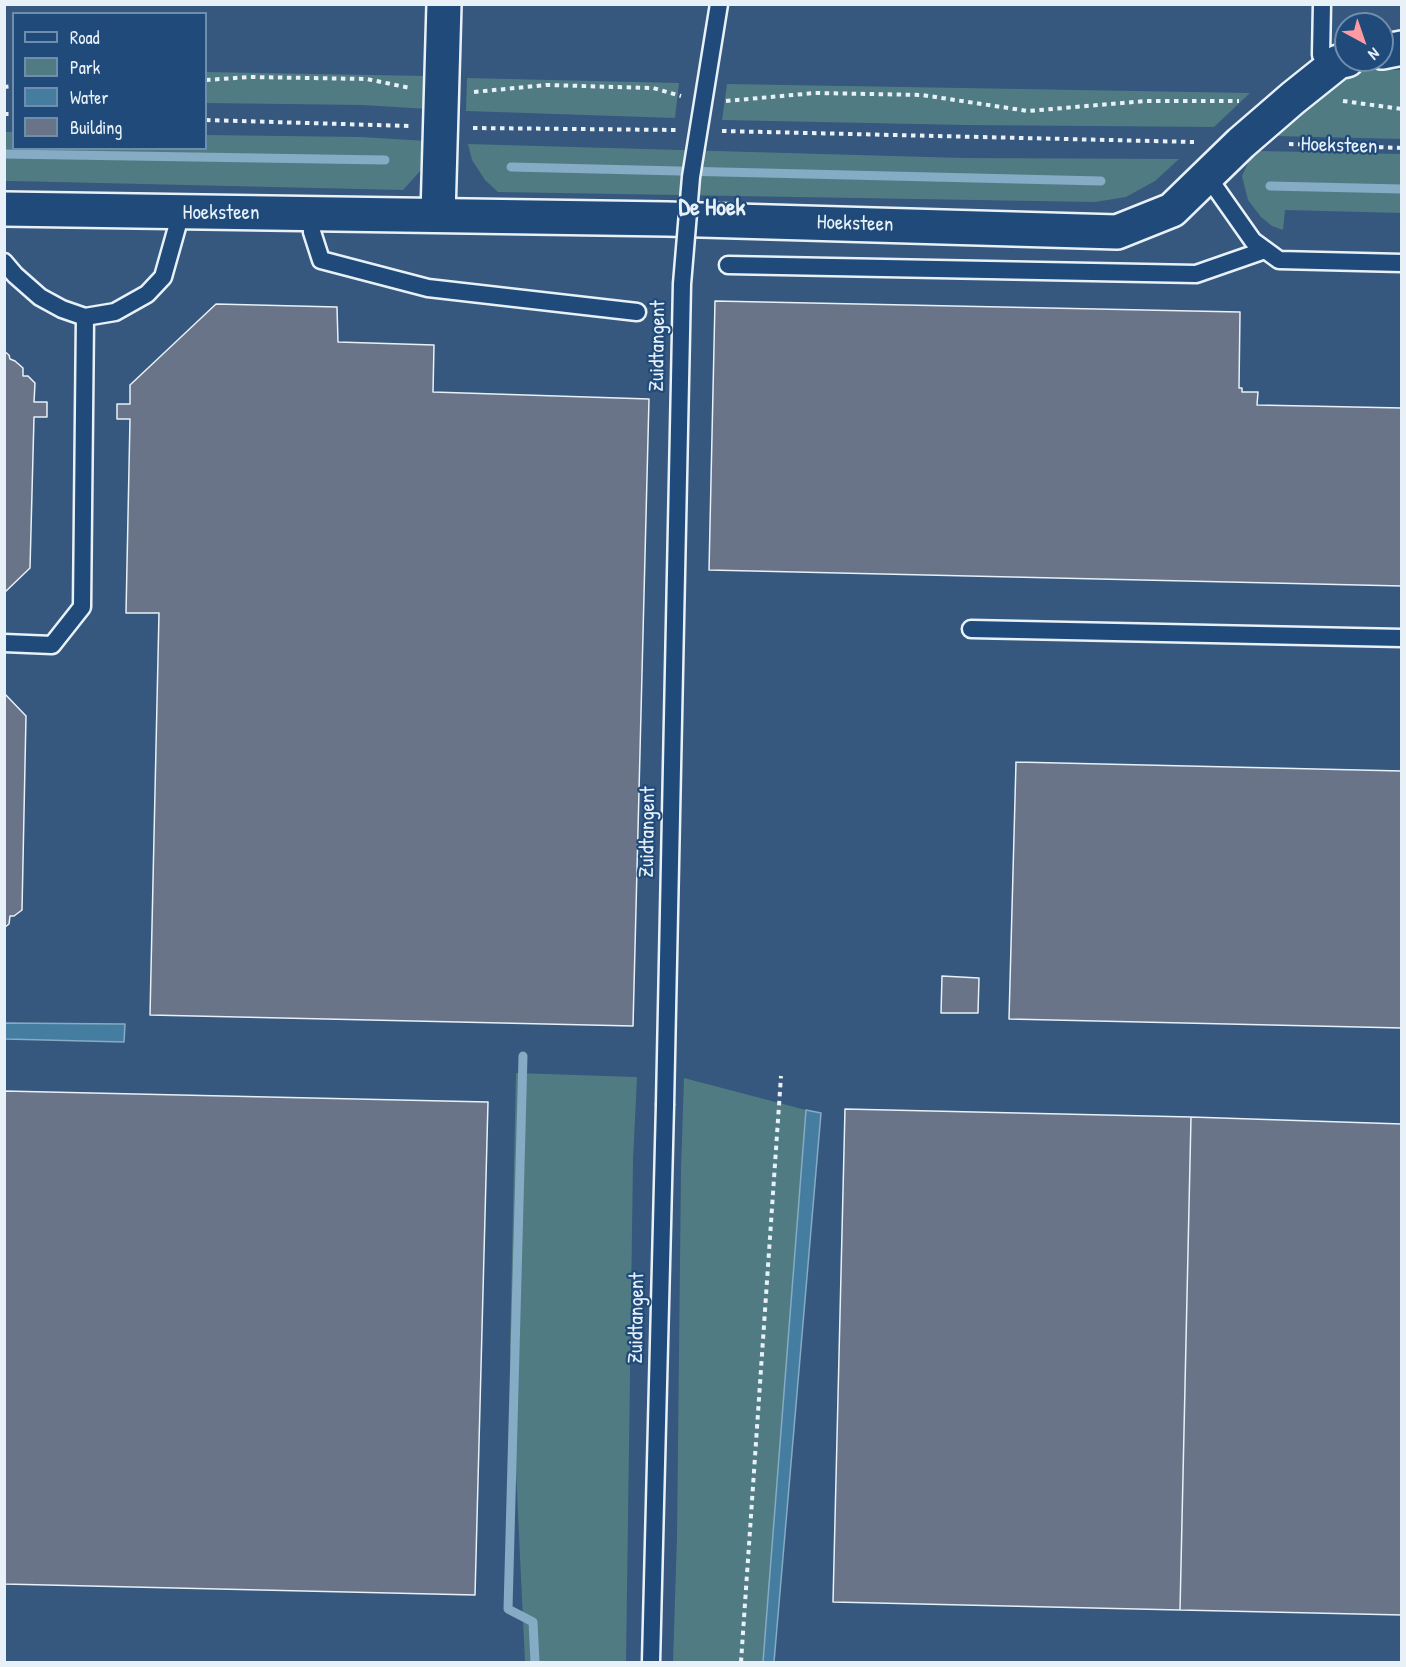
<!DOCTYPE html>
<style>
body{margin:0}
#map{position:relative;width:1406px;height:1667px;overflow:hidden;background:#1f4a7a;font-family:"Patrick Hand",sans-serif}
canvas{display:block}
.frame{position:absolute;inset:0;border:6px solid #e8f1f8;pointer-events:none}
.legend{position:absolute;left:12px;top:12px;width:195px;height:138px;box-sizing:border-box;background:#1f4a7a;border:2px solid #6f8dac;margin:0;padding:8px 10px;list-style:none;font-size:18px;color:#e8f1f8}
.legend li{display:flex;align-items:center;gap:12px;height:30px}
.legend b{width:30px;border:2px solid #6f8dac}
.north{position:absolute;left:1334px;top:12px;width:60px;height:60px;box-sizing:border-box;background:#1f4a7a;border:2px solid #6f8dac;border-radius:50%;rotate:140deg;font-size:16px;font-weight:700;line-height:24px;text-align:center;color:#e8f1f8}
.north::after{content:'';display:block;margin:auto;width:21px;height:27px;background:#ff9aa2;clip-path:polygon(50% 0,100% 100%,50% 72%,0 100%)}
</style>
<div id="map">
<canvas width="1406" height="1667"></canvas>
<div class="frame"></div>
<ul class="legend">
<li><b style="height:8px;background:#1f4a7a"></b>Road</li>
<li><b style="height:16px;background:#507b83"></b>Park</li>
<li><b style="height:16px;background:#457da1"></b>Water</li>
<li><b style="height:16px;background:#6a7489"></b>Building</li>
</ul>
<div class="north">N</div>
</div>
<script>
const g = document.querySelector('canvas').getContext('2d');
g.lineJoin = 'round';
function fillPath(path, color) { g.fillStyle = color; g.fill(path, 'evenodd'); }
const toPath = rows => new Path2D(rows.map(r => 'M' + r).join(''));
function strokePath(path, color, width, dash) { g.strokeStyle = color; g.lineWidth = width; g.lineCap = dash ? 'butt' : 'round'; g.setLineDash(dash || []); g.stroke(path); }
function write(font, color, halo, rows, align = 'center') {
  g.font = font + ' "Patrick Hand",sans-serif'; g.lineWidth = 4.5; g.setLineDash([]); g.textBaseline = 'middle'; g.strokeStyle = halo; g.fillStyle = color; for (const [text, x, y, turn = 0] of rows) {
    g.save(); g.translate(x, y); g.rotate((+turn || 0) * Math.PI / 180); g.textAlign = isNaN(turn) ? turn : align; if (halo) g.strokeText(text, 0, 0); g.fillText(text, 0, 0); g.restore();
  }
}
fillPath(toPath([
 [5,5,1401,5,1401,1662,5,1662],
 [14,14,206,14,206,148,14,148],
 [1346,24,1382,24,1382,60,1346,60]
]), '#36577e');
fillPath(toPath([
 [1358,70,1401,70,1401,139,1275,136,1329,88],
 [206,72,428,76,428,109,362,105,206,103],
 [467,78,679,83,675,118,466,111],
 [727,84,905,87,1250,93,1214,127,965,125,722,120],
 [4,132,13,132,14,148,206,148,206,135,361,137,427,141,422,169,403,190,12,181,5,181],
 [468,144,964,158,1179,159,1155,181,1126,197,1095,202,498,192,485,180,472,160],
 [1260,151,1401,154,1401,213,1285,210,1283,230,1272,226,1261,217,1248,200,1242,176,1249,161],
 [516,1073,637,1077,633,1161,626,1662,525,1662,510,1345],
 [684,1078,806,1110,763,1662,673,1662,677,1537,681,1169]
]), '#507b83');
const water = toPath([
 [5,1023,125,1024,124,1042,5,1039,5,1023],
 [806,1110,821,1113,774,1662,763,1662,806,1110]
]);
fillPath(water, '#457da1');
strokePath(water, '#86abc4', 1.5);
strokePath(toPath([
 [4,154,385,160],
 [511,167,1101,181],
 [1270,186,1402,189],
 [523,1056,508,1609,533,1622,535,1662]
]), '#86abc4', 9);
const building = toPath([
 [715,301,1240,312,1239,388,1242,388,1242,392,1258,392,1257,405,1402,408,1402,586,709,570,715,301],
 [216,304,337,307,338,342,434,345,433,392,649,399,633,1026,150,1015,159,613,126,613,130,419,117,419,117,404,130,404,130,385,216,304],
 [4,351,9,355,10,359,15,361,23,368,23,376,28,376,35,383,34,402,47,402,47,417,34,417,30,568,4,593,4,351],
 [4,693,26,716,22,910,14,916,10,916,9,924,4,928,4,693],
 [1016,762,1402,771,1402,1028,1009,1019,1016,762],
 [942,976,979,978,978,1013,941,1013,942,976],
 [4,1091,488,1102,475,1595,4,1584,4,1091],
 [845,1109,1191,1117,1180,1610,833,1602,845,1109],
 [1191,1117,1402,1124,1402,1615,1180,1610,1191,1117]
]);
fillPath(building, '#6a7489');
strokePath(building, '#e8f1f8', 1.5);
const service = toPath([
 [1321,55,1322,4],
 [1208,177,1253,241,1279,260,1402,263],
 [311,214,312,232,321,260,428,288,637,312],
 [4,262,15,275,40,297,62,309,85,317,115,312,147,294,163,277,181,213],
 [728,265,1196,274,1265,250],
 [971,629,1402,638],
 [4,643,52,645,82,607,85,317],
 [651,1662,665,1105]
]);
const minor = toPath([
 [438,215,444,4]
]);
const tertiary = toPath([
 [1382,52,1402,48],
 [4,209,667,219,1117,232,1172,210,1241,143,1293,98,1338,62,1347,60]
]);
strokePath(service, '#e8f1f8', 21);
strokePath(minor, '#e8f1f8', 38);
strokePath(tertiary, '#e8f1f8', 38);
strokePath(toPath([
 [206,80,250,77,367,79,410,88],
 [4,87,14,86],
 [474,92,546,85,653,88,681,96],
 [726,101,815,93,922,95,1028,111,1146,101,1239,101],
 [1343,101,1402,109],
 [4,114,14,114],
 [206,120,409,126],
 [473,128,676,130],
 [722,131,1194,142],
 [1289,144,1402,148],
 [741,1662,781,1076]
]), '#e8f1f8', 4, [4.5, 4.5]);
strokePath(service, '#1f4a7a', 16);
strokePath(minor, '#1f4a7a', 33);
strokePath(tertiary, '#1f4a7a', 33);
const serviceBridge = toPath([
 [665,1105,682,284,691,177,719,4]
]);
strokePath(serviceBridge, '#e8f1f8', 21, []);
strokePath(serviceBridge, '#1f4a7a', 16);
write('21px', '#e8f1f8', '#1f4a7a', [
 ["Hoeksteen",1339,146,2],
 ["Hoeksteen",221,213],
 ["Hoeksteen",855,224,2],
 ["Zuidtangent",658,346,-89],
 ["Zuidtangent",648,832,-89],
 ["Zuidtangent",637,1318,-89]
]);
write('bold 24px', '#e8f1f8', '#1f4a7a', [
 ["De Hoek",712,209]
]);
</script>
